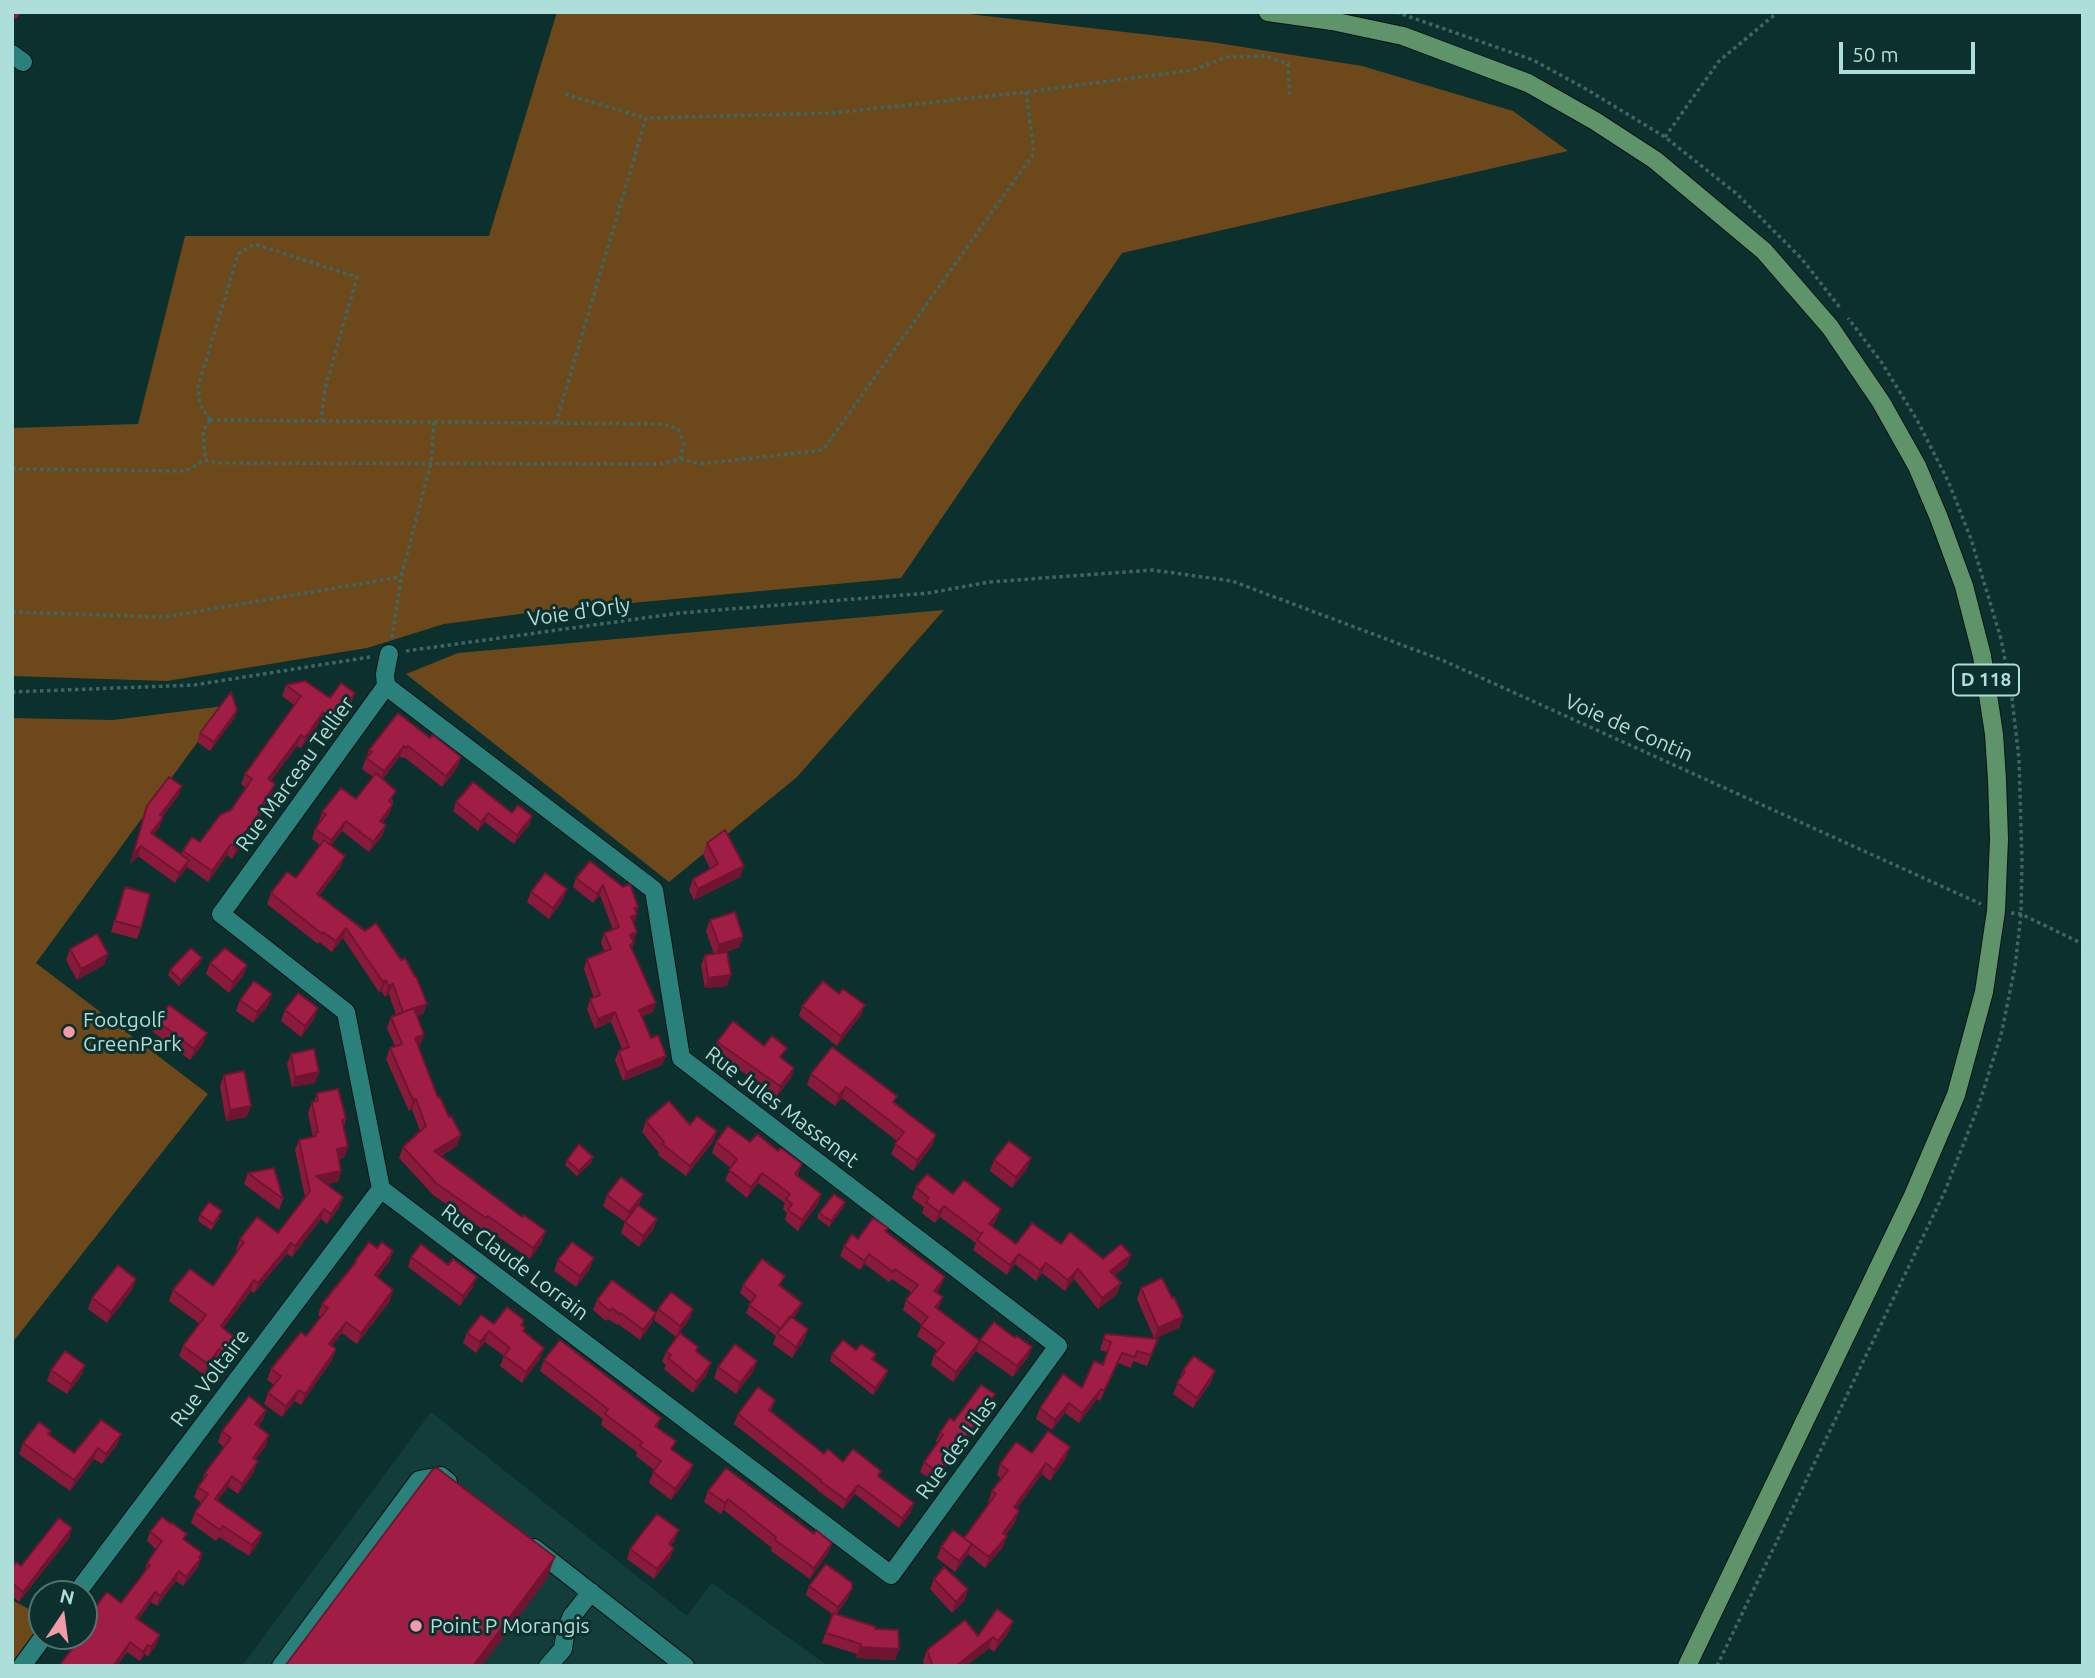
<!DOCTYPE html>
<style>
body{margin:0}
#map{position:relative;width:2095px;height:1678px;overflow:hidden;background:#0c302d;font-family:Ubuntu,sans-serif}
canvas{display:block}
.frame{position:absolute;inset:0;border:14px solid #aededa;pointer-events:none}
.north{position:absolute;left:28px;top:1580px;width:70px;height:70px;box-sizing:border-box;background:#0c302d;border:2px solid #4d7672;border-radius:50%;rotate:13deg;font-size:19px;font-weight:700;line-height:28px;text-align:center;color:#aededa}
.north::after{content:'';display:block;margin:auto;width:24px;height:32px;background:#f39aa9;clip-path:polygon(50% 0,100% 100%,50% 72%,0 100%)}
.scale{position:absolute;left:1839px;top:42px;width:136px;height:32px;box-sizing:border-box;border:4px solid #aededa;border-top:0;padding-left:9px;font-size:21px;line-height:24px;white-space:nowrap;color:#aededa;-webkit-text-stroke:5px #0c302d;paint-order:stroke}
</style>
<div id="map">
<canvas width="2095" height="1678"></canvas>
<div class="frame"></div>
<div class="north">N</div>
<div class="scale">50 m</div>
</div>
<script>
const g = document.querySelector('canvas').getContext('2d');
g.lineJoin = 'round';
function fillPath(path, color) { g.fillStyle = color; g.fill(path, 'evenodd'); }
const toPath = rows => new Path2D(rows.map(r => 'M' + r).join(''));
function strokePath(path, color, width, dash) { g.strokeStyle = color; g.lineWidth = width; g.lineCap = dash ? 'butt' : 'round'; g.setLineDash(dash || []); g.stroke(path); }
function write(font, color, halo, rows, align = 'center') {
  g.font = font + ' Ubuntu,sans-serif'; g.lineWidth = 6; g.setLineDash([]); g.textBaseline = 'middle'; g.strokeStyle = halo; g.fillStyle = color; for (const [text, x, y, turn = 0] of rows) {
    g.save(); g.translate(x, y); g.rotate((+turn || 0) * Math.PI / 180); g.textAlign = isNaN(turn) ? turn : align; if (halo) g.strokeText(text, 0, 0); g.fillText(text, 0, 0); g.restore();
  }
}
fillPath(toPath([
 [431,1412,687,1616,712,1583,828,1666,242,1666]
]), '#133d3a');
fillPath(toPath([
 [557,12,952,12,1211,42,1362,66,1513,111,1568,151,1122,253,901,578,535,612,444,624,367,648,167,681,12,676,12,428,138,424,185,236,489,236],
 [944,610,797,777,669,882,406,674,458,653],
 [224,706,36,963,208,1094,12,1343,12,718,113,720],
 [12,1600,42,1616,42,1624,12,1663]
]), '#6c481a');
const minor = toPath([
 [12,54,23,62],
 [386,686,654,890,681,1058,1058,1346,891,1575,381,1189,346,1012,221,914,386,686,385,674,389,654],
 [534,1548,685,1666],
 [76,1594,381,1189],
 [22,1666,44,1636],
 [281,1666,419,1480,441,1476,448,1482],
 [548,1666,563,1649,566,1629,572,1616,591,1592]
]);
const major = toPath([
 [1268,12,1332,21,1403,36,1528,83,1595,121,1655,160,1764,251,1830,327,1881,402,1917,466,1939,518,1964,586,1982,656,1994,734,1997,780,1999,839,1996,911,1984,992,1956,1095,1912,1198,1687,1666]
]);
strokePath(minor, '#071514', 20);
strokePath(major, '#071514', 20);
strokePath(toPath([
 [1396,12,1533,60,1586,89,1665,137,1737,194,1802,259,1841,309],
 [565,94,646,118],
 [1665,137,1719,61,1778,12],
 [210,420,662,424,678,429,684,443,680,459,662,464,218,463,205,460,203,431,210,420],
 [210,420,200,404,198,387,238,254,254,244,357,277,325,389,321,420],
 [556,423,646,118,833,113,1026,92,1193,70,1227,57,1265,56,1288,64,1290,99],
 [680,459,700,464,823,450,1034,153,1026,92],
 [12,469,186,471,205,460],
 [12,612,164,617,401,577],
 [392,638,401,577,431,463,434,423],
 [406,651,680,613,929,593,989,582,1152,570,1232,581,1442,660,1981,904],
 [12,692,194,685,370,657],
 [2011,913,2021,914,2083,944],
 [1717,1666,1945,1191,1978,1107,2001,1035,2015,967,2021,914,2022,862,2019,759,2011,690,2001,639,1971,539,1949,483,1917,420,1882,363,1848,318]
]), '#3e6663', 3.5, [3.5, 3.5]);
strokePath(minor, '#2a807b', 18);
strokePath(major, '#5f946a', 18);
fillPath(toPath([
 [12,12,22,12,16,19,12,16],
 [286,685,351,704,332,732,319,723,301,748,297,746,271,781,271,795,263,807,260,818,232,859,227,855,208,882,187,867,175,883,138,856,130,864,147,806,182,786,178,796,162,817,160,826,154,834,181,854,183,851,200,842,231,810,246,788,241,784,245,774,294,705,282,696],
 [237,710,234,719,210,751,197,742,200,733],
 [430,738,461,757,457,768,442,787,404,757,402,758,400,756,383,779,393,801,389,814,382,823,386,825,382,836,369,852,342,831,331,845,341,866,319,896,427,1004,423,1014,417,1016,424,1035,420,1045,418,1046,457,1146,441,1156,542,1242,530,1259,484,1227,482,1229,433,1195,399,1158,403,1147,420,1131,412,1109,409,1111,386,1059,390,1048,395,1046,387,1028,391,1017,396,1015,389,994,385,997,382,991,379,992,343,938,332,952,319,942,318,944,267,904,271,893,296,878,320,845,312,839,315,829,320,823,319,822,322,812,356,799,373,777,362,769,369,750],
 [456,802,512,813,532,816,529,825,514,844,485,822,478,831,453,811],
 [707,843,744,866,740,877,694,900,689,890,693,879,710,868,703,854],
 [590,861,638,907,636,912,637,914,634,923,634,941,632,948,656,1003,653,1012,641,1017,651,1038,666,1056,662,1065,623,1081,615,1060,619,1051,622,1049,611,1022,595,1029,587,1009,590,999,594,998,584,969,587,959,605,952,601,943,604,933,613,930,600,895,593,903,573,887,576,878],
 [125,887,141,928,137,939,111,932],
 [531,892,563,900,549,919,527,902],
 [710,920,743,937,739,947,727,952,727,986,705,988,701,965,705,955,714,954,706,931],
 [70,949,104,965,77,980,66,960],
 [210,963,247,965,243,976,229,993,206,974],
 [200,964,179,986,168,975,170,970],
 [272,994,268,1005,253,1023,236,1011,240,1000],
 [802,1006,861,1015,837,1046,799,1016],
 [318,1008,314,1019,301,1037,281,1021,285,1010],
 [157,1021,203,1044,190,1060,153,1032],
 [717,1042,764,1046,794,1068,791,1078,777,1096,714,1052],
 [291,1054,319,1072,315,1083,292,1087,287,1064],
 [811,1074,895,1103,932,1146,913,1171,891,1154,897,1141,842,1098,835,1106,807,1085],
 [224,1075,247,1117,226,1121,220,1086],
 [317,1093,346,1119,344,1126,344,1158,339,1159,341,1171,338,1182,326,1184,343,1197,339,1208,327,1224,321,1219,292,1257,287,1254,254,1293,251,1291,223,1328,231,1347,219,1362,215,1359,204,1375,179,1356,183,1346,200,1324,169,1301,173,1290,213,1286,238,1250,236,1249,240,1239,278,1233,305,1197,295,1150,299,1140,313,1137,308,1113,312,1102,314,1102],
 [646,1121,690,1125,717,1131,713,1142,686,1176,658,1155,659,1153,642,1132],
 [716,1142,750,1142,778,1151,802,1164,797,1176,821,1194,818,1204,798,1231,785,1220,787,1213,783,1209,785,1203,758,1183,747,1198,725,1180,731,1168,712,1153],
 [593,1157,591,1163,577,1176,565,1165,567,1160],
 [1031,1158,1027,1169,1012,1188,990,1171,994,1160],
 [248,1173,283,1199,279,1210,244,1184],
 [916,1187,953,1194,997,1219,992,1226,1016,1244,1061,1244,1103,1259,1131,1255,1127,1265,1114,1276,1121,1283,1117,1294,1098,1309,1074,1279,1065,1291,1042,1273,1036,1281,1015,1264,1007,1275,973,1250,976,1243,940,1217,935,1223,922,1213,924,1207,912,1198],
 [607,1195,657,1219,653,1230,639,1247,621,1233,625,1222,603,1206],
 [845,1202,843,1208,829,1227,817,1218,819,1213],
 [200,1215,220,1217,211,1230,198,1221],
 [886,1232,941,1286,937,1292,939,1307,938,1309,980,1341,980,1340,1015,1338,1032,1347,1028,1357,1013,1377,976,1351,953,1382,931,1365,934,1355,938,1351,917,1336,922,1325,903,1310,906,1300,912,1293,892,1279,889,1282,865,1264,860,1270,840,1256,844,1246,858,1239],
 [377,1248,393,1251,389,1262,377,1277,390,1301,357,1344,342,1333,332,1346,332,1360,301,1405,295,1401,282,1417,264,1404,268,1393,274,1385,267,1380,271,1369,306,1336,321,1317,318,1315,322,1304,353,1265,355,1261],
 [411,1257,473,1287,460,1306,408,1267],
 [558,1260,590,1269,576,1287,554,1271],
 [743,1285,782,1285,781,1287,799,1311,793,1318,808,1329,804,1340,792,1358,773,1344,776,1336,746,1313,751,1302,740,1293],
 [1141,1288,1183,1317,1179,1328,1155,1338,1158,1339,1147,1366,1133,1361,1131,1368,1118,1363,1100,1401,1097,1399,1079,1423,1065,1413,1052,1430,1036,1419,1040,1408,1082,1388,1103,1365,1107,1352,1100,1350,1105,1334,1154,1338,1137,1299],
 [132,1290,107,1323,88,1309,92,1298],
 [597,1300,652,1323,640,1340,618,1324,617,1325,608,1319,606,1321,593,1310],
 [658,1309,693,1309,689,1320,676,1337,654,1320],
 [524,1320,522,1326,524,1332,540,1359,522,1383,500,1366,504,1356,485,1342,476,1353,463,1343,467,1333,494,1324],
 [698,1347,697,1352,707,1374,693,1393,664,1369,666,1365,662,1362,666,1352],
 [856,1350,876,1354,874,1360,888,1371,885,1378,873,1395,830,1361,832,1354],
 [544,1360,661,1418,657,1427,673,1451,693,1465,689,1476,671,1500,649,1483,654,1470,636,1456,637,1452,601,1425,603,1419,540,1371],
 [757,1361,753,1372,736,1394,714,1378,718,1367],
 [85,1365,81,1376,67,1394,47,1381,51,1370],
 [1183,1370,1215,1371,1211,1382,1193,1408,1173,1394],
 [775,1400,771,1411,824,1454,879,1477,911,1512,899,1528,855,1494,843,1509,817,1490,817,1489,734,1424,738,1414],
 [991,1404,973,1431,935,1482,920,1472,924,1462,938,1443,936,1441,940,1432,954,1421],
 [266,1410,263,1420,258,1426,266,1446,255,1459,254,1472,238,1494,228,1487,217,1501,262,1533,258,1543,249,1556,219,1537,216,1541,191,1523,195,1512,202,1503,194,1497,198,1487,201,1483,205,1473,224,1447,218,1442,222,1431],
 [51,1431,49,1434,74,1453,121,1434,117,1445,102,1464,94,1459,70,1491,19,1454,23,1443],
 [1032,1453,1066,1458,1050,1481,1042,1474,1016,1509,1015,1522,1006,1535,1003,1547,985,1568,968,1554,955,1572,937,1558,941,1547,964,1538,990,1503,988,1502,992,1491,1002,1479,997,1475,1000,1464],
 [708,1491,814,1534,832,1543,828,1553,810,1579,771,1551,772,1548,724,1510,721,1514,704,1502],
 [72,1528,69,1538,19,1602,12,1596,12,1567,21,1566],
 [150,1532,184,1540,202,1553,198,1567,183,1586,176,1581,157,1606,151,1602,138,1620,160,1635,156,1645,148,1657,145,1654,140,1661,127,1652,117,1666,59,1666,78,1642,74,1639,76,1636,84,1636,121,1603,144,1573,147,1563,156,1549,147,1541],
 [675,1540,671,1545,674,1548,670,1558,654,1579,627,1559,630,1549],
 [934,1579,965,1600,952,1613,930,1589],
 [809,1586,848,1598,837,1614,875,1629,899,1649,895,1660,856,1658,857,1654,822,1643,832,1614,806,1595],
 [1013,1621,1009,1632,994,1652,989,1648,966,1666,924,1666,923,1661,927,1650,978,1636]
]), '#8a1a3c');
fillPath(toPath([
 [355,693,351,704,332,732,336,721],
 [237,710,234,719,210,751,214,742],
 [323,712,319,723,301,748,305,738],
 [301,735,297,746,264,790,268,779],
 [404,746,400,756,380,782,384,771],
 [461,757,457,768,442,787,446,776],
 [275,784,271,795,257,816,261,806],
 [182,786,178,796,157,824,160,815],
 [393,804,389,814,376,831,380,821],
 [263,807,260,818,232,859,236,848],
 [488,813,485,822,478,831,481,822],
 [532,816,529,825,514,844,517,835],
 [163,817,160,826,148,842,151,833],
 [346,821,342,831,327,851,331,840],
 [386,825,382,836,369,852,373,842],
 [231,844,227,855,208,882,212,871],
 [141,846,138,856,130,864,133,855],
 [345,856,341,866,313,904,317,894],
 [189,860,186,869,175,883,179,873],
 [744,866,740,877,694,900,698,889],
 [603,885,600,895,593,903,597,894],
 [567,889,563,900,549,919,553,908],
 [638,907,635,915,637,914,634,924,628,926,634,908],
 [346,928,343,938,332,952,336,941],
 [637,932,634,941,627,945,630,935],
 [743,937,739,947,715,956,719,945],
 [108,954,104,965,77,980,81,969],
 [202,958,200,964,179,986,181,981],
 [247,965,243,976,229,993,233,982],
 [731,975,727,986,705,988,708,978],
 [386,980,382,991,379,992,383,982],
 [393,984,389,994,385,997,388,986],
 [272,994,268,1005,253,1023,257,1012],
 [656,1003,653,1012,635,1019,639,1010],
 [427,1004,423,1014,399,1023,403,1013],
 [865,1005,861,1015,837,1046,841,1036],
 [318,1008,314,1019,301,1037,305,1026],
 [615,1012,611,1022,595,1029,598,1019],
 [207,1033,203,1044,190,1060,194,1049],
 [424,1035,420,1045,411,1049,415,1038],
 [666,1056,662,1065,623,1081,626,1072],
 [794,1068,791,1078,777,1096,780,1086],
 [319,1072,315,1083,292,1087,295,1077],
 [846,1087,842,1098,835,1106,839,1095],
 [416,1099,412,1109,409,1111,413,1100],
 [251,1106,247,1117,226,1121,230,1110],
 [717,1131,713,1142,686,1176,690,1166],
 [461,1135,457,1146,430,1161,434,1151],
 [936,1135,932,1146,913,1171,917,1160],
 [348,1147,344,1158,333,1160,337,1149],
 [593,1157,591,1163,577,1176,579,1171],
 [1031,1158,1027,1169,1012,1188,1016,1177],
 [341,1171,338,1182,312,1187,316,1176],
 [762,1173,758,1183,747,1198,751,1187],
 [643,1194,639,1205,625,1223,629,1212],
 [821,1194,818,1204,798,1231,802,1220],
 [343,1197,339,1208,327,1224,331,1214],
 [845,1202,843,1208,829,1227,831,1221],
 [944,1206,940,1217,935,1223,939,1212],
 [324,1209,321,1219,292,1257,295,1246],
 [1001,1209,997,1219,985,1235,989,1224],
 [657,1219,653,1230,639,1247,643,1236],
 [546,1231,542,1242,530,1259,533,1248],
 [291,1243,287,1254,254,1293,258,1283],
 [393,1251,389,1262,371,1286,375,1275],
 [869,1254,865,1264,860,1270,864,1261],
 [1019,1254,1015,1264,1007,1275,1010,1265],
 [1131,1255,1127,1265,1107,1282,1110,1271],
 [594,1258,590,1269,576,1287,580,1276],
 [1046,1263,1042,1273,1036,1281,1040,1270],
 [1078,1269,1074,1279,1065,1291,1068,1280],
 [477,1277,473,1287,460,1306,463,1296],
 [945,1277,941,1286,931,1300,934,1291],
 [136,1279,132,1290,107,1323,111,1312],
 [254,1280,251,1291,217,1337,221,1326],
 [1121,1283,1117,1294,1098,1309,1102,1298],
 [393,1290,390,1301,357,1344,361,1333],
 [943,1297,939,1307,932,1317,935,1307],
 [802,1303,799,1311,780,1335,781,1329],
 [693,1309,689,1320,676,1337,680,1326],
 [656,1313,652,1323,640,1340,643,1330],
 [1183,1317,1179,1328,1154,1339,1158,1328],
 [346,1322,342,1333,326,1355,329,1344],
 [808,1329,804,1340,792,1358,796,1347],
 [489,1331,485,1342,476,1353,480,1342],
 [234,1337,231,1347,219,1362,223,1352],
 [980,1341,976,1351,953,1382,956,1372],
 [1032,1347,1028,1357,1013,1377,1017,1366],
 [544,1348,540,1359,522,1383,526,1372],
 [219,1349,215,1359,204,1375,208,1364],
 [336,1349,332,1360,301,1405,305,1394],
 [1122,1353,1118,1363,1100,1401,1104,1391],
 [757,1361,753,1372,736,1394,740,1383],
 [711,1363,707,1374,693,1393,697,1382],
 [85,1365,81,1376,67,1394,71,1384],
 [888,1371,885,1378,873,1395,875,1388],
 [1215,1371,1211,1382,1193,1408,1197,1398],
 [1101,1389,1097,1399,1079,1423,1082,1413],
 [299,1390,295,1401,282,1417,286,1406],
 [995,1394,991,1404,973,1431,935,1482,938,1473],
 [1069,1403,1065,1413,1052,1430,1055,1420],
 [266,1410,263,1420,251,1435,255,1424],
 [121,1434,117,1445,102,1464,106,1454],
 [269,1435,266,1446,249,1468,253,1458],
 [1070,1447,1066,1458,1050,1481,1054,1470],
 [98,1448,94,1459,70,1491,74,1480],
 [258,1461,254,1472,238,1494,242,1484],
 [1046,1463,1042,1474,1010,1518,1014,1507],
 [693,1465,689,1476,671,1500,675,1489],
 [232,1476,228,1487,211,1509,215,1499],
 [858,1485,855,1494,843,1509,846,1500],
 [728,1499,724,1510,721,1514,725,1503],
 [914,1503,911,1512,899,1528,902,1518],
 [1019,1511,1015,1522,999,1544,1003,1533],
 [72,1528,69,1538,19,1602,23,1592],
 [679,1530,675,1540,665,1554,669,1544],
 [262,1533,258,1543,249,1556,252,1545],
 [1007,1536,1003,1547,985,1568,989,1557],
 [832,1543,828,1553,810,1579,814,1568],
 [972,1544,968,1554,955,1572,959,1561],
 [674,1548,670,1558,654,1579,657,1569],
 [202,1553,198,1567,183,1586,186,1577],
 [555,1557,547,1579,482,1666,473,1666],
 [179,1571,176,1581,157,1606,160,1596],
 [852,1589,848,1598,835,1616,838,1607],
 [968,1589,965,1600,952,1613,956,1602],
 [155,1592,151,1602,133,1627,136,1618],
 [1013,1621,1009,1632,994,1652,998,1641],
 [160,1635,156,1645,148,1657,151,1647],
 [993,1637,989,1648,966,1666,956,1666],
 [130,1642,127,1652,117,1666,114,1666],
 [148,1645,145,1654,140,1661,143,1652],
 [860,1647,899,1649,895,1660,856,1658]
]), '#701531');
const building = toPath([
 [305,681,330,698,341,683,355,693,336,721,323,712,305,738,301,735,268,779,275,784,261,806,263,807,236,848,231,844,212,871,183,851,192,837,200,842,220,815,231,810,252,779,245,774,301,696,286,685,305,681],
 [231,692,237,710,214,742,200,733,231,692],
 [398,713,430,738,433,735,461,757,446,776,408,746,406,748,404,746,384,771,366,758,372,752,369,750,398,713],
 [376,773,396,791,389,801,393,804,380,821,386,825,373,842,346,821,331,840,315,829,326,814,322,812,341,788,356,799,376,773],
 [169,777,182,786,160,815,163,817,151,833,189,860,179,873,141,846,133,855,147,806,169,777],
 [473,782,512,813,518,805,532,816,517,835,488,813,481,822,456,802,473,782],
 [725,830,744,866,698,889,693,879,718,864,707,843,725,830],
 [324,840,345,856,317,894,365,931,376,923,401,960,405,958,415,977,416,976,427,1004,403,1012,393,984,388,986,386,980,383,982,346,928,336,941,323,932,322,934,271,893,287,872,296,878,324,840],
 [590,861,623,887,630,884,638,907,634,908,637,914,631,917,637,932,630,935,634,943,630,945,656,1003,639,1010,651,1038,658,1035,666,1056,626,1072,619,1051,629,1047,615,1012,598,1019,590,999,600,995,587,959,611,949,604,933,619,927,603,885,597,894,576,878,590,861],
 [545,873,567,889,553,908,531,892,545,873],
 [125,887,150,894,141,928,115,921,125,887],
 [735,912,743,937,719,945,710,920,735,912],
 [97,934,108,954,81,969,70,949,97,934],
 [191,948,202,958,181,981,170,970,191,948],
 [225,948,247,965,233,982,210,963,225,948],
 [727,952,731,975,708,978,705,955,727,952],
 [254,981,272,994,257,1012,240,1000,254,981],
 [823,981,839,994,843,989,865,1005,841,1036,802,1006,823,981],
 [298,993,318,1008,305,1026,285,1010,298,993],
 [169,1005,207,1033,194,1049,157,1021,169,1005],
 [414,1008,424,1035,415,1038,438,1098,440,1097,449,1117,451,1116,461,1135,434,1151,522,1217,524,1215,546,1231,533,1248,488,1216,486,1218,437,1184,403,1147,426,1126,416,1099,413,1100,390,1048,402,1044,391,1017,414,1008],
 [733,1021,764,1046,772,1036,787,1048,780,1057,794,1068,780,1086,717,1042,733,1021],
 [832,1047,897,1096,893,1102,936,1135,917,1160,895,1144,904,1132,846,1087,839,1095,811,1074,832,1047],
 [314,1049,319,1072,295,1077,291,1054,314,1049],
 [244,1071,251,1106,230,1110,224,1075,244,1071],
 [338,1089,346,1119,342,1120,348,1147,337,1149,341,1171,316,1176,343,1197,331,1214,324,1209,295,1246,291,1243,258,1283,254,1280,221,1326,234,1337,223,1352,219,1349,208,1364,183,1346,206,1315,173,1290,190,1269,213,1286,244,1242,240,1239,257,1217,278,1233,310,1191,299,1140,316,1136,315,1133,318,1132,312,1102,318,1101,317,1093,338,1089],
 [669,1101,690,1125,697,1116,717,1131,690,1166,662,1144,664,1142,646,1121,669,1101],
 [728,1126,750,1142,757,1134,778,1151,781,1148,802,1164,795,1174,821,1194,802,1220,788,1210,792,1204,786,1199,790,1194,762,1173,751,1187,729,1170,737,1159,716,1142,728,1126],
 [1009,1141,1031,1158,1016,1177,994,1160,1009,1141],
 [579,1144,593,1157,579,1171,567,1160,579,1144],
 [274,1168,283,1199,248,1173,274,1168],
 [927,1174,953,1194,964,1180,1001,1209,989,1224,1016,1244,1032,1223,1061,1244,1070,1232,1103,1259,1121,1244,1131,1255,1110,1271,1121,1283,1102,1298,1078,1269,1068,1280,1046,1263,1040,1270,1019,1254,1010,1265,977,1240,983,1232,981,1234,944,1206,939,1212,926,1202,929,1198,916,1187,927,1174],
 [621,1177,643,1194,629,1212,607,1195,621,1177],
 [834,1194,845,1202,831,1221,819,1213,834,1194],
 [209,1202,222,1211,213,1224,200,1215,209,1202],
 [638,1205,657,1219,643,1236,625,1222,638,1205],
 [873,1218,888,1228,885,1231,945,1277,934,1291,943,1297,935,1307,980,1341,956,1372,934,1355,944,1343,921,1326,928,1317,906,1300,918,1285,895,1269,893,1272,869,1254,864,1261,844,1246,852,1234,858,1239,873,1218],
 [369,1242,377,1248,382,1242,393,1251,375,1275,393,1290,361,1333,346,1322,329,1344,336,1349,305,1394,299,1390,286,1406,268,1393,281,1376,271,1369,301,1332,306,1336,328,1308,322,1304,356,1262,355,1261,369,1242],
 [572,1242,594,1258,580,1276,558,1260,572,1242],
 [421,1244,448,1265,453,1259,477,1277,463,1296,411,1257,421,1244],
 [762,1259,785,1276,779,1285,802,1303,781,1329,749,1305,756,1296,743,1285,762,1259],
 [118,1265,136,1279,111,1312,92,1298,118,1265],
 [1162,1278,1172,1298,1174,1297,1183,1317,1158,1328,1141,1288,1162,1278],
 [612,1280,656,1313,643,1330,621,1313,620,1315,612,1308,610,1311,597,1300,612,1280],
 [671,1292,693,1309,680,1326,658,1309,671,1292],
 [507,1307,524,1320,521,1325,525,1328,523,1331,544,1348,526,1372,504,1356,510,1348,489,1331,480,1342,467,1333,481,1315,494,1324,507,1307],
 [790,1316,808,1329,796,1347,777,1333,790,1316],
 [994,1322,1015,1338,1017,1336,1032,1347,1017,1366,980,1340,994,1322],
 [680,1333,698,1347,696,1351,711,1363,697,1382,668,1358,671,1355,666,1352,680,1333],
 [1105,1334,1158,1339,1151,1355,1137,1351,1135,1357,1122,1353,1104,1391,1101,1389,1082,1413,1069,1403,1055,1420,1040,1408,1063,1374,1082,1388,1094,1361,1103,1365,1111,1342,1104,1339,1105,1334],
 [560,1340,661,1418,655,1426,676,1441,671,1449,693,1465,675,1489,653,1472,661,1461,640,1446,642,1442,605,1414,608,1409,544,1360,560,1340],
 [843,1340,856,1350,861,1344,876,1354,872,1359,888,1371,875,1388,832,1354,843,1340],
 [735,1344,757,1361,740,1383,718,1367,735,1344],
 [65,1351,85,1365,71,1384,51,1370,65,1351],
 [1194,1356,1215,1371,1197,1398,1177,1383,1185,1372,1183,1370,1194,1356],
 [981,1385,995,1394,977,1422,938,1473,924,1462,943,1435,940,1432,950,1418,954,1421,981,1385],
 [758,1387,775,1400,769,1410,824,1454,828,1449,843,1462,853,1449,881,1471,878,1476,914,1503,902,1518,858,1485,846,1500,820,1481,821,1480,738,1414,758,1387],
 [249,1396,266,1410,255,1424,269,1435,253,1458,258,1461,242,1484,232,1476,215,1499,262,1533,252,1545,223,1526,220,1530,195,1512,208,1494,198,1487,207,1475,205,1473,231,1438,222,1431,249,1396],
 [101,1420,121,1434,106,1454,98,1448,74,1480,23,1443,39,1422,51,1431,48,1434,74,1453,101,1420],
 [1048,1431,1070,1447,1054,1470,1046,1463,1014,1507,1019,1511,1003,1533,1007,1536,989,1557,964,1538,996,1494,992,1491,1008,1470,1000,1464,1016,1442,1032,1453,1048,1431],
 [437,1468,555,1557,473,1666,285,1666,433,1469,437,1468],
 [726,1468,814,1534,816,1530,832,1543,814,1568,775,1540,776,1537,728,1499,725,1503,708,1491,726,1468],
 [657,1514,679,1530,669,1544,674,1548,657,1569,630,1549,657,1514],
 [162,1517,171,1524,172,1523,187,1534,183,1539,202,1553,199,1557,201,1558,186,1577,179,1571,160,1596,155,1592,136,1618,160,1635,151,1647,148,1645,143,1652,130,1642,114,1665,116,1666,59,1666,82,1636,84,1636,84,1622,107,1592,121,1603,150,1565,147,1563,162,1541,150,1532,162,1517],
 [59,1518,72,1528,23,1592,12,1583,12,1567,16,1562,21,1566,59,1518],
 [953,1530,972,1544,959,1561,941,1547,953,1530],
 [826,1564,852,1583,852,1589,838,1607,809,1586,826,1564],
 [944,1567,968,1589,956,1602,934,1579,944,1567],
 [997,1609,1013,1621,998,1641,993,1637,956,1666,927,1666,932,1664,927,1650,965,1620,978,1636,997,1609],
 [833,1613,876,1627,875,1629,898,1630,899,1649,860,1647,861,1644,826,1633,833,1613]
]);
fillPath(building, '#a01e46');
strokePath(building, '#701531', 2);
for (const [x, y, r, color] of [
 [69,1032,7,"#f39aa9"],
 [416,1626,7,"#f39aa9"]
]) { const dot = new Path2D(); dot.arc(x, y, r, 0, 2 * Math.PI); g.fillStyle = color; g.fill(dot); strokePath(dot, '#0c302d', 2.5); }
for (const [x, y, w] of [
 [1986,680,66]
]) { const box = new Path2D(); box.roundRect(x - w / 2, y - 15.5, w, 31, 5); g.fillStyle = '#0c302d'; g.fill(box); strokePath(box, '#aededa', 2); }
write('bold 19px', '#aededa', null, [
 ["D 118",1986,680]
]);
write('21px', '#aededa', '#0c302d', [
 ["Voie d'Orly",579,612,-8],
 ["Voie de Contin",1629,728,24],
 ["Rue Marceau Tellier",295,774,-54],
 ["Rue Jules Massenet",782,1107,37],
 ["Rue Claude Lorrain",515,1262,37],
 ["Rue Voltaire",210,1378,-53],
 ["Rue des Lilas",956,1448,-54]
]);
write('21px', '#aededa', '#0c302d', [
 ["Footgolf",83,1020],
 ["GreenPark",83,1044],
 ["Point P Morangis",430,1626]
], 'left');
</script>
